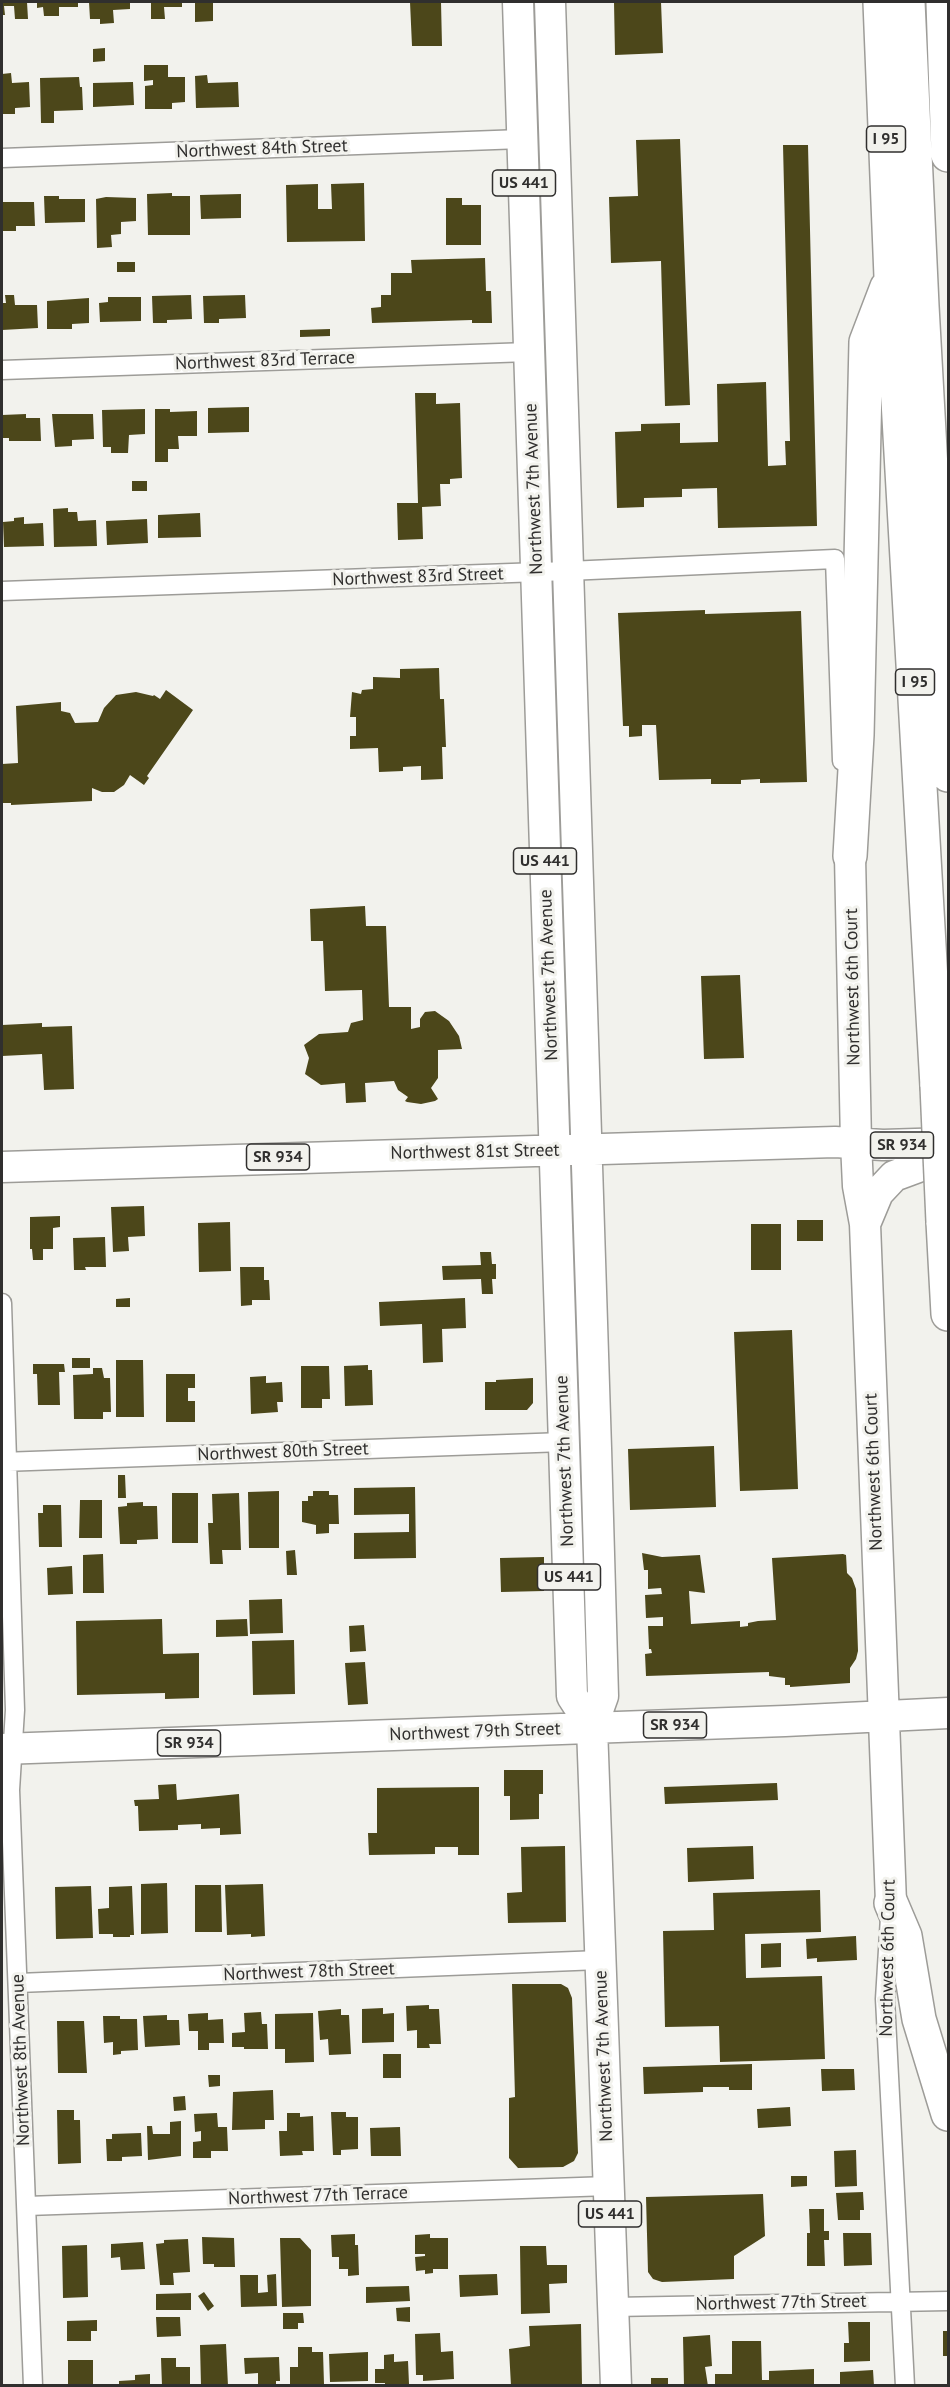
<!DOCTYPE html>
<style>
body{margin:0}
#map{position:relative;width:950px;height:2387px;overflow:hidden;background:#f2f2ed;font-family:"PT Sans",sans-serif}
canvas{display:block}
.frame{position:absolute;inset:0;border:3px solid #302f2e;pointer-events:none}
</style>
<div id="map">
<canvas width="950" height="2387"></canvas>
<div class="frame"></div>
</div>
<script>
const g = document.querySelector('canvas').getContext('2d');
g.lineJoin = 'round';
function fillPath(path, color) { g.fillStyle = color; g.fill(path, 'evenodd'); }
const toPath = rows => new Path2D(rows.map(r => 'M' + r).join(''));
function strokePath(path, color, width, dash) { g.strokeStyle = color; g.lineWidth = width; g.lineCap = dash ? 'butt' : 'round'; g.setLineDash(dash || []); g.stroke(path); }
function write(font, color, halo, rows, align = 'center') {
  g.font = font + ' "PT Sans",sans-serif'; g.lineWidth = 6; g.setLineDash([]); g.textBaseline = 'middle'; g.strokeStyle = halo; g.fillStyle = color; for (const [text, x, y, turn = 0] of rows) {
    g.save(); g.translate(x, y); g.rotate((+turn || 0) * Math.PI / 180); g.textAlign = isNaN(turn) ? turn : align; if (halo) g.strokeText(text, 0, 0); g.fillText(text, 0, 0); g.restore();
  }
}
fillPath(toPath([
 [2,2,27,2,28,19,15,19,14,6,4,6,5,15,2,15],
 [37,2,78,2,78,7,59,7,59,16,44,16,43,7,37,8],
 [89,2,130,2,130,9,113,10,114,23,100,24,100,19,90,19],
 [151,2,182,2,182,7,164,7,165,19,151,19],
 [195,2,213,2,213,21,195,22],
 [410,2,441,2,442,46,412,46],
 [614,2,661,2,663,53,615,55],
 [105,48,105,61,93,62,93,49],
 [144,65,168,65,168,77,185,77,185,102,172,103,172,109,145,109,145,86,153,85,153,80,144,81],
 [11,73,12,83,29,82,30,107,15,108,15,114,2,114,2,74],
 [207,75,208,83,238,82,239,107,196,108,195,76],
 [79,77,80,87,82,87,83,110,54,111,54,123,41,123,40,78],
 [133,82,134,105,93,107,93,83],
 [680,139,690,405,665,406,661,261,611,263,609,197,638,196,636,140],
 [783,145,808,145,817,526,718,528,717,488,682,489,682,497,644,498,644,507,617,508,615,432,641,431,641,424,680,423,680,443,718,442,717,384,766,382,768,466,786,465,785,441,790,441],
 [364,183,365,241,287,242,286,185,318,184,318,209,332,209,331,184],
 [172,193,172,196,190,196,190,235,148,235,147,194],
 [241,194,241,218,201,219,200,195],
 [44,196,59,196,59,199,85,199,85,222,45,223],
 [106,197,136,198,136,221,121,222,121,234,111,235,112,247,97,248,96,199],
 [446,198,462,198,462,205,481,205,481,245,446,245],
 [2,202,34,202,35,226,16,226,16,231,2,231],
 [485,258,486,291,491,291,492,323,472,323,472,320,372,323,371,308,381,307,381,295,391,295,391,273,412,273,411,260],
 [117,262,135,262,135,272,117,272],
 [5,295,14,295,15,305,37,305,38,328,2,330,2,303,6,303],
 [191,295,192,319,167,320,167,323,153,323,152,296],
 [245,295,246,318,219,319,219,323,204,323,203,296],
 [108,297,141,297,141,321,100,322,99,303,108,302],
 [89,298,89,323,72,324,72,329,47,329,47,301],
 [330,329,330,336,300,337,300,330],
 [415,393,436,393,436,404,460,403,462,478,450,479,450,484,440,484,441,506,422,507,423,539,398,540,397,503,418,503],
 [249,407,249,432,208,433,208,408],
 [145,409,145,434,129,435,128,453,111,453,111,447,103,447,102,410],
 [155,409,170,409,170,412,197,411,197,436,178,436,179,449,168,449,168,462,155,462],
 [26,414,26,418,40,418,41,441,9,441,9,438,2,438,2,415],
 [52,414,93,414,94,439,72,440,72,446,55,447],
 [132,481,147,481,147,491,132,491],
 [68,508,68,512,77,512,78,521,96,520,97,546,54,547,53,509],
 [200,513,201,537,158,538,158,515],
 [24,517,24,524,43,523,44,546,4,547,3,522,14,521,14,518],
 [147,519,148,543,107,545,106,521],
 [705,610,705,614,801,611,807,782,760,783,760,779,741,780,741,784,711,784,711,779,659,780,656,725,642,725,642,736,629,737,629,726,623,726,618,613],
 [439,668,440,699,444,699,446,747,442,747,443,779,421,780,421,766,403,767,403,771,379,772,378,748,350,749,350,736,356,736,356,717,350,717,352,692,361,694,362,690,373,689,373,677,400,678,400,669],
 [166,690,193,710,147,776,149,778,144,785,130,775,124,785,114,792,102,792,92,788,92,801,11,805,11,803,2,803,2,764,18,763,16,706,61,702,61,711,70,713,75,723,98,722,104,708,116,695,136,692,153,696,154,695,160,699],
 [365,906,366,926,386,926,389,1007,411,1007,411,1029,420,1027,420,1019,425,1012,435,1011,449,1021,459,1036,462,1049,438,1050,438,1078,431,1088,438,1099,435,1101,421,1104,407,1102,405,1101,408,1097,398,1090,394,1081,365,1083,366,1102,346,1103,345,1083,321,1085,305,1074,309,1058,304,1045,319,1034,348,1032,351,1023,363,1020,362,990,325,991,323,941,311,941,310,909],
 [740,975,744,1058,704,1059,701,976],
 [42,1023,42,1027,72,1026,74,1089,44,1090,42,1054,2,1056,2,1025],
 [144,1206,145,1236,128,1237,129,1251,113,1252,111,1207],
 [60,1216,60,1227,53,1228,53,1249,43,1249,43,1260,33,1260,32,1249,30,1249,30,1217],
 [797,1220,823,1220,823,1241,797,1241],
 [230,1222,231,1271,199,1272,198,1223],
 [751,1224,781,1224,781,1270,751,1270],
 [105,1237,106,1267,85,1267,86,1270,74,1270,73,1238],
 [480,1252,491,1252,492,1264,496,1264,496,1279,492,1279,493,1294,482,1294,481,1279,443,1280,442,1266,481,1265],
 [240,1267,264,1267,264,1280,269,1280,270,1300,252,1300,252,1305,241,1306],
 [130,1298,130,1307,116,1307,116,1299],
 [465,1298,466,1328,442,1329,443,1362,423,1363,422,1324,380,1326,379,1302],
 [792,1330,798,1489,740,1491,734,1332],
 [72,1358,90,1358,90,1368,72,1368],
 [116,1360,143,1360,144,1417,116,1417],
 [33,1364,64,1364,65,1372,59,1372,60,1405,38,1405,37,1374,33,1374],
 [368,1365,368,1370,372,1370,373,1405,345,1406,344,1366],
 [301,1366,329,1366,330,1399,322,1399,322,1408,301,1408],
 [93,1368,102,1368,104,1378,110,1378,111,1412,103,1412,103,1419,74,1419,73,1375,93,1374],
 [166,1374,195,1374,195,1388,188,1388,188,1401,195,1401,195,1422,166,1422],
 [266,1376,266,1383,282,1382,283,1402,277,1402,278,1412,251,1414,250,1377],
 [533,1378,533,1403,527,1410,485,1410,485,1382,496,1382,496,1380],
 [714,1446,716,1507,630,1510,628,1449],
 [118,1475,125,1475,126,1498,118,1498],
 [415,1487,416,1558,354,1559,354,1533,409,1532,409,1514,354,1515,354,1488],
 [279,1491,279,1548,249,1548,248,1492],
 [313,1491,329,1491,329,1495,338,1495,339,1524,329,1524,329,1533,316,1534,316,1525,302,1522,302,1501,308,1501,308,1496,313,1496],
 [172,1493,198,1493,198,1543,172,1543],
 [239,1493,241,1550,222,1550,223,1564,210,1564,208,1523,213,1523,212,1494],
 [80,1500,102,1500,102,1538,79,1538],
 [143,1502,143,1506,157,1506,158,1539,137,1540,137,1544,120,1544,118,1507,127,1506,127,1503],
 [43,1505,61,1505,62,1547,39,1547,38,1513,43,1513],
 [295,1550,297,1575,287,1575,286,1551],
 [642,1553,662,1557,700,1555,705,1593,689,1591,691,1624,740,1621,740,1627,748,1626,748,1623,758,1621,776,1620,772,1558,843,1554,846,1555,847,1573,852,1578,856,1589,858,1651,856,1659,850,1668,850,1683,790,1687,790,1685,785,1685,785,1678,769,1676,769,1672,646,1676,645,1654,652,1653,651,1649,649,1649,648,1626,663,1626,663,1617,646,1618,645,1595,662,1594,661,1588,648,1589,648,1570,644,1570],
 [103,1554,104,1593,83,1593,83,1555],
 [544,1557,544,1591,501,1592,500,1558],
 [72,1566,73,1594,48,1595,47,1568],
 [282,1599,283,1633,250,1634,249,1600],
 [162,1619,163,1654,199,1653,199,1698,165,1699,165,1693,77,1695,76,1621],
 [247,1619,248,1636,216,1637,216,1620],
 [364,1625,366,1651,350,1652,349,1626],
 [294,1640,295,1694,253,1695,252,1641],
 [365,1662,368,1704,348,1705,345,1663],
 [504,1770,543,1770,543,1794,539,1794,539,1819,510,1820,510,1796,504,1796],
 [777,1783,778,1800,665,1804,664,1787],
 [176,1784,177,1800,239,1794,241,1834,220,1835,220,1828,201,1829,201,1824,178,1825,178,1830,139,1831,138,1806,135,1806,134,1800,159,1799,158,1785],
 [479,1787,479,1855,458,1855,458,1847,435,1847,435,1854,369,1855,368,1833,377,1833,377,1788],
 [565,1846,566,1922,508,1923,507,1893,522,1892,521,1847],
 [753,1846,754,1879,688,1882,687,1848],
 [167,1883,168,1933,141,1934,141,1884],
 [263,1884,265,1936,251,1937,251,1934,227,1935,225,1885],
 [195,1885,221,1885,222,1932,195,1932],
 [91,1886,93,1938,56,1939,55,1887],
 [132,1886,134,1935,130,1935,130,1937,113,1937,113,1934,99,1934,98,1909,109,1908,109,1887],
 [820,1890,821,1932,745,1934,746,1978,822,1976,825,2059,720,2062,719,2026,665,2027,663,1931,714,1930,713,1893],
 [856,1936,857,1960,817,1962,817,1958,807,1959,806,1939],
 [781,1943,781,1967,761,1968,761,1944],
 [512,1984,561,1984,568,1988,572,1998,578,2153,574,2161,563,2167,518,2168,509,2158,509,2098,515,2097],
 [429,2005,429,2009,439,2009,441,2044,429,2044,430,2048,417,2048,417,2030,407,2031,406,2006],
 [383,2008,383,2014,394,2013,394,2042,362,2043,362,2009],
 [341,2009,341,2015,349,2015,351,2054,329,2055,328,2039,320,2040,318,2011],
 [261,2012,262,2024,267,2024,268,2049,244,2049,244,2047,232,2047,232,2033,245,2032,244,2013],
 [208,2013,208,2020,223,2019,224,2043,209,2043,209,2050,198,2050,198,2031,189,2031,188,2014],
 [313,2013,314,2062,285,2063,285,2049,275,2049,275,2014],
 [167,2015,167,2020,179,2020,180,2045,145,2047,143,2016],
 [103,2016,120,2016,120,2019,137,2019,138,2050,121,2051,121,2054,113,2055,113,2042,104,2043],
 [57,2021,84,2021,87,2073,58,2073],
 [383,2054,401,2054,401,2078,383,2078],
 [752,2064,752,2090,729,2090,729,2087,703,2087,703,2092,644,2094,643,2067],
 [821,2069,854,2069,855,2090,822,2091],
 [208,2075,220,2075,220,2086,209,2087],
 [273,2090,274,2120,265,2120,265,2129,232,2130,233,2092],
 [185,2096,186,2110,174,2111,173,2097],
 [790,2107,791,2126,758,2128,757,2109],
 [57,2110,74,2110,74,2120,80,2120,81,2163,58,2164],
 [331,2112,346,2112,346,2117,358,2117,358,2149,341,2150,341,2155,333,2155],
 [217,2113,218,2127,227,2127,228,2151,211,2151,211,2158,193,2158,193,2142,201,2141,201,2131,195,2132,194,2114],
 [287,2113,300,2113,300,2117,313,2116,314,2151,302,2151,303,2155,280,2156,279,2131,287,2131],
 [181,2121,181,2156,148,2160,147,2126,152,2126,153,2134,170,2134,170,2122],
 [400,2127,401,2156,371,2156,370,2128],
 [141,2133,142,2156,122,2157,122,2161,107,2161,106,2139,112,2139,112,2134],
 [856,2150,857,2186,835,2187,834,2151],
 [791,2176,807,2176,807,2186,791,2187],
 [863,2192,864,2210,860,2210,860,2220,838,2220,836,2193],
 [763,2194,765,2236,734,2256,734,2279,662,2282,653,2279,648,2272,646,2197],
 [809,2209,824,2209,824,2231,829,2231,829,2240,824,2240,825,2266,807,2266,807,2233,810,2233],
 [843,2233,871,2233,872,2265,844,2266],
 [355,2234,355,2245,358,2245,359,2275,348,2276,348,2269,339,2269,339,2257,332,2257,331,2235],
 [430,2234,430,2238,448,2238,448,2269,433,2269,433,2273,425,2274,425,2270,416,2271,415,2257,425,2256,425,2254,415,2254,415,2235],
 [202,2237,234,2238,235,2267,214,2267,214,2264,203,2264],
 [280,2238,300,2238,311,2250,311,2306,282,2307],
 [188,2239,190,2272,173,2273,174,2285,160,2285,156,2244,164,2243,164,2240],
 [143,2242,145,2269,121,2270,120,2257,111,2258,111,2244],
 [87,2245,88,2297,63,2298,62,2246],
 [520,2246,546,2246,547,2265,567,2265,567,2283,549,2284,550,2313,521,2314],
 [276,2274,277,2306,241,2307,240,2275,258,2275,258,2293,268,2292,267,2275],
 [497,2274,498,2295,460,2297,459,2275],
 [409,2286,410,2301,366,2303,366,2287],
 [204,2292,214,2306,208,2311,198,2296],
 [191,2293,191,2310,156,2310,156,2294],
 [410,2307,410,2322,397,2321,396,2308],
 [283,2313,303,2313,304,2323,298,2323,298,2329,283,2329],
 [156,2317,180,2317,181,2336,157,2337],
 [97,2320,97,2331,91,2331,91,2341,67,2341,67,2321],
 [848,2322,870,2322,870,2361,844,2362,844,2343,849,2343],
 [581,2324,582,2386,511,2386,509,2349,530,2346,529,2326],
 [943,2331,948,2331,948,2356,943,2356],
 [440,2333,441,2352,453,2351,454,2379,423,2381,423,2375,416,2375,415,2334],
 [710,2335,712,2366,705,2367,708,2386,684,2386,683,2337],
 [732,2341,761,2341,762,2380,769,2380,769,2371,814,2369,814,2386,715,2386,715,2374,732,2374],
 [226,2344,228,2386,201,2386,200,2345],
 [298,2347,312,2347,312,2352,323,2352,324,2384,290,2386,290,2367,298,2367],
 [368,2352,368,2381,330,2382,329,2354],
 [394,2354,394,2362,408,2361,409,2384,385,2386,385,2383,375,2383,375,2369,384,2369,384,2355],
 [279,2357,280,2381,276,2381,276,2386,258,2386,258,2373,245,2374,244,2358],
 [161,2358,176,2358,176,2367,190,2367,190,2386,162,2386],
 [68,2360,93,2360,93,2386,68,2386],
 [873,2370,874,2386,840,2386,840,2372],
 [150,2374,150,2386,119,2386,119,2381,135,2380,135,2375],
 [651,2378,668,2378,668,2386,651,2386]
]), '#4c471a');
const street = toPath([
 [2,158,522,139],
 [2,370,529,352],
 [2,591,568,571,835,559,842,761],
 [2,1303,15,1710,10,1790,33,2386],
 [2,1462,564,1442],
 [890,1917,885,1999,905,2386],
 [18,1983,600,1960],
 [27,2206,609,2186],
 [613,2307,948,2301]
]);
const primary = toPath([
 [518,2,572,1696,592,1727],
 [550,2,596,1448,603,1696,592,1727,616,2386],
 [850,856,856,1143,858,1186,865,1224,891,1903],
 [2,1167,835,1142,883,1145,948,1143],
 [865,1224,878,1193,894,1176,921,1166,948,1164],
 [2,1749,785,1721,948,1713]
]);
const highway = toPath([
 [880,2,891,277,937,1086],
 [908,2,922,306,948,775],
 [943,2,948,155],
 [850,856,857,735,866,342,887,287],
 [943,1222,948,1314],
 [891,1903,905,1936,919,2019,948,2114]
]);
strokePath(street, '#9d9c98', 21);
strokePath(primary, '#9d9c98', 33);
strokePath(highway, '#9d9c98', 36);
strokePath(street, '#fff', 18);
strokePath(primary, '#fff', 30);
strokePath(highway, '#fff', 33);
const highwayBridge = toPath([
 [937,1086,943,1222]
]);
strokePath(highwayBridge, '#9d9c98', 36, []);
strokePath(highwayBridge, '#fff', 33);
for (const [x, y, w] of [
 [886,139,39],
 [524,183,63],
 [915,682,39],
 [545,861,63],
 [902,1145,63],
 [278,1157,63],
 [569,1577,63],
 [675,1725,63],
 [189,1743,63],
 [610,2214,63]
]) { const box = new Path2D(); box.roundRect(x - w / 2, y - 13, w, 26, 4.5); g.fillStyle = '#f2f2ed'; g.fill(box); strokePath(box, '#302f2e', 1.5); }
write('bold 16px', '#302f2e', null, [
 ["I 95",886,139],
 ["US 441",524,183],
 ["I 95",915,682],
 ["US 441",545,861],
 ["SR 934",902,1145],
 ["SR 934",278,1157],
 ["US 441",569,1577],
 ["SR 934",675,1725],
 ["SR 934",189,1743],
 ["US 441",610,2214]
]);
write('18px', '#302f2e', '#f2f2ed', [
 ["Northwest 84th Street",262,149,-2],
 ["Northwest 83rd Terrace",265,361,-2],
 ["Northwest 7th Avenue",534,489,-92],
 ["Northwest 83rd Street",418,577,-2],
 ["Northwest 7th Avenue",549,975,-92],
 ["Northwest 6th Court",853,987,-91],
 ["Northwest 81st Street",475,1152,-1],
 ["Northwest 80th Street",283,1452,-2],
 ["Northwest 7th Avenue",565,1461,-92],
 ["Northwest 6th Court",874,1472,-92],
 ["Northwest 79th Street",475,1732,-2],
 ["Northwest 6th Court",888,1958,-89],
 ["Northwest 78th Street",309,1972,-2],
 ["Northwest 7th Avenue",604,2056,-92],
 ["Northwest 8th Avenue",21,2060,-92],
 ["Northwest 77th Terrace",318,2196,-2],
 ["Northwest 77th Street",781,2303,-1]
]);
</script>
